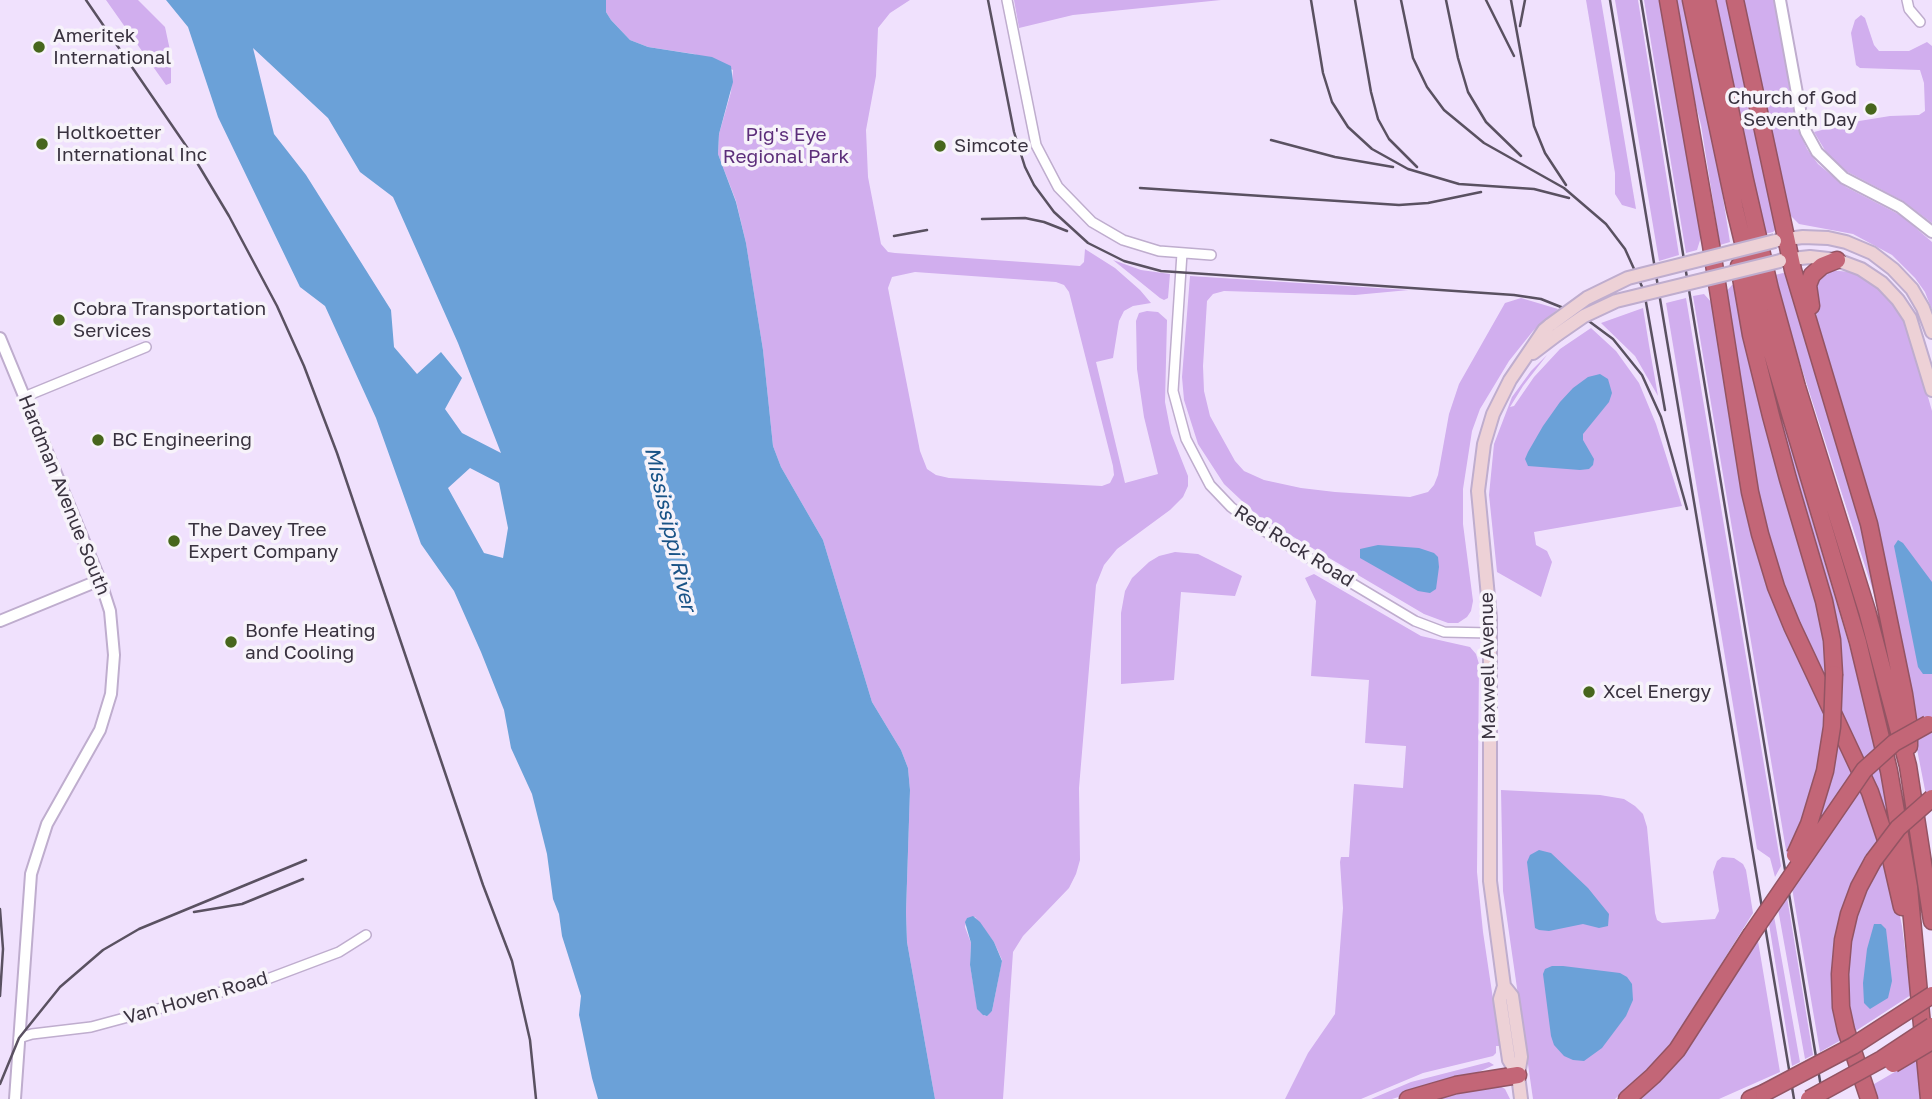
<!DOCTYPE html>
<style>
body{margin:0}
canvas{display:block;background:#f0e1fd}
</style>
<canvas width="1932" height="1099"></canvas>
<script>
const g = document.querySelector('canvas').getContext('2d');
g.lineJoin = 'round';
function fillPath(path, color) { g.fillStyle = color; g.fill(path, 'evenodd'); }
const toPath = rows => new Path2D(rows.map(r => 'M' + r).join(''));
function strokePath(path, color, width, dash) { g.strokeStyle = color; g.lineWidth = width; g.lineCap = dash ? 'butt' : 'round'; g.setLineDash(dash || []); g.stroke(path); }
function write(font, color, halo, rows, align = 'center') {
  g.font = font + ' "Golos Text",sans-serif'; g.lineWidth = 7; g.setLineDash([]); g.textBaseline = 'middle'; g.strokeStyle = halo; g.fillStyle = color; for (const [text, x, y, turn = 0] of rows) {
    g.save(); g.translate(x, y); g.rotate((+turn || 0) * Math.PI / 180); g.textAlign = isNaN(turn) ? turn : align; if (halo) g.strokeText(text, 0, 0); g.fillText(text, 0, 0); g.restore();
  }
}
fillPath(toPath([
 [106,0,138,0,165,27,171,55,171,83,166,85],
 [606,0,910,0,890,13,878,28,876,76,866,130,868,177,881,244,888,252,895,253,1080,266,1084,262,1085,249,1115,268,1140,290,1151,303,1133,306,1124,311,1119,321,1113,358,1096,362,1125,483,1158,474,1144,417,1137,369,1136,321,1139,313,1147,311,1158,312,1167,320,1165,402,1171,433,1188,476,1188,486,1183,497,1170,510,1117,549,1104,565,1096,585,1079,788,1080,860,1076,874,1069,888,1023,936,1013,952,1003,1099,935,1099,907,942,906,912,910,790,908,768,901,750,872,702,823,540,781,467,773,446,763,350,746,243,736,201,718,154,719,134,731,92,733,70,694,54,648,47,630,40,611,20,606,12],
 [915,272,1056,282,1064,285,1069,292,1113,466,1114,475,1110,483,1102,486,949,478,936,475,927,469,920,451,888,288,892,277],
 [975,917,994,942,1002,960,992,1011,985,1016,979,1011,977,1006,970,965,971,943,965,927,967,918],
 [1014,0,1221,0,1073,15,1019,28],
 [1586,0,1601,0,1636,209,1622,205,1615,194,1615,173],
 [1615,0,1638,0,1679,255,1659,261],
 [1644,0,1660,0,1671,57,1701,237,1697,250,1686,253],
 [1673,0,1683,0,1721,185,1730,242,1720,245,1701,125,1681,48],
 [1715,0,1730,0,1779,226,1773,232,1765,234],
 [1739,0,1774,0,1796,123,1807,149,1818,164,1846,187,1902,216,1932,242,1932,310,1925,292,1915,278,1892,255,1853,234,1799,224,1785,210],
 [1861,15,1865,18,1874,45,1879,51,1909,51,1927,42,1932,46,1932,223,1903,201,1842,169,1826,152,1814,132,1853,122,1890,116,1919,115,1925,111,1924,83,1920,70,1860,68,1856,65,1851,33,1855,20],
 [1113,260,1141,270,1170,274,1168,298,1164,300,1160,298],
 [1829,270,1850,272,1868,279,1885,293,1900,311,1909,330,1932,411,1932,717,1913,725,1820,339,1812,286],
 [1783,273,1788,274,1860,512,1883,622,1792,338,1775,275],
 [1190,276,1409,290,1355,295,1224,291,1213,294,1207,301,1203,366,1204,391,1210,416,1235,461,1244,471,1264,480,1301,488,1335,492,1410,497,1428,492,1434,485,1438,475,1449,414,1459,384,1505,303,1521,298,1558,309,1533,331,1509,361,1480,409,1472,431,1463,489,1463,524,1473,601,1471,611,1467,617,1458,623,1448,623,1424,614,1258,516,1224,484,1198,444,1184,400,1182,377],
 [1738,284,1825,628,1828,693,1798,631,1764,535,1723,295,1732,285],
 [1704,294,1712,303,1737,457,1828,707,1817,779,1787,856,1693,296],
 [1686,298,1781,866,1775,877,1770,858,1757,849,1666,303],
 [1643,308,1649,345,1658,396,1635,356,1601,323],
 [1591,328,1616,351,1639,383,1656,424,1682,506,1534,532,1536,545,1547,551,1552,562,1541,597,1497,572,1489,495,1494,444,1512,397,1531,371,1547,355,1523,386,1510,407,1514,406,1534,377,1560,349],
 [1758,337,1862,689,1876,750,1862,764,1839,716,1840,685],
 [1175,552,1198,554,1242,576,1235,596,1181,592,1174,680,1121,684,1121,613,1125,591,1132,578,1149,562,1159,556],
 [1314,574,1421,636,1470,647,1476,654,1479,664,1477,872,1483,932,1500,1046,1496,1046,1496,1053,1493,1056,1423,1073,1361,1099,1285,1099,1308,1053,1335,1014,1343,908,1340,862,1341,857,1349,857,1354,784,1403,788,1406,746,1365,743,1369,680,1311,676,1316,601,1305,578],
 [1838,729,1857,770,1814,833],
 [1932,731,1932,791,1926,795,1915,739],
 [1880,765,1892,827,1887,832,1867,778],
 [1862,783,1882,838,1835,943,1832,982,1841,1040,1820,1052,1792,888],
 [1501,790,1600,795,1624,799,1635,806,1643,814,1647,827,1655,913,1657,920,1662,923,1715,919,1719,911,1713,872,1717,861,1722,857,1734,858,1743,864,1746,870,1753,913,1671,1044,1653,1066,1615,1099,1533,1099,1503,891],
 [1887,854,1902,926,1911,995,1851,1034,1846,1004,1849,932,1866,890],
 [1787,897,1813,1055,1805,1059,1778,909],
 [1774,916,1800,1062,1792,1066,1769,924],
 [1758,941,1780,1072,1719,1099,1638,1099,1668,1072,1688,1048],
 [1917,1059,1920,1099,1874,1099,1869,1087],
 [1489,1062,1494,1065,1472,1075,1392,1099,1371,1099,1411,1082],
 [1498,1085,1505,1089,1510,1099,1426,1099]
]), '#d1aeee');
fillPath(toPath([
 [166,0,606,0,606,12,611,20,630,40,648,47,712,57,731,66,733,82,719,134,718,154,736,202,746,243,763,350,773,446,781,467,823,540,872,702,901,750,908,768,910,790,906,912,907,942,935,1099,598,1099,592,1078,579,1015,581,996,562,936,559,914,553,899,547,854,532,794,511,748,504,710,481,652,454,591,421,544,376,418,325,306,300,287,218,117,188,27],
 [253,48,328,118,360,172,393,197,458,343,501,453,462,433,445,409,462,378,441,352,417,374,394,347,391,310,306,175,274,134],
 [470,468,499,483,508,528,503,558,484,553,448,488],
 [1600,374,1608,379,1612,393,1609,402,1583,434,1583,440,1594,459,1593,465,1589,469,1580,470,1528,466,1525,459,1528,452,1543,426,1560,402,1573,388,1588,377],
 [1898,540,1903,543,1932,582,1932,674,1923,674,1918,667,1894,546],
 [1378,545,1419,548,1434,553,1438,557,1439,567,1436,589,1430,593,1418,591,1360,558,1360,549],
 [1539,850,1551,853,1588,888,1609,914,1608,926,1599,928,1583,924,1549,931,1539,930,1535,928,1527,862,1530,855],
 [973,916,980,922,994,942,1002,961,992,1011,987,1016,983,1015,977,1009,970,965,971,943,965,922,967,918],
 [1874,924,1881,924,1886,929,1892,981,1888,998,1870,1009,1864,1003,1863,983,1867,949],
 [1552,966,1563,966,1620,973,1627,977,1632,984,1633,1000,1626,1016,1602,1048,1584,1061,1573,1060,1564,1056,1554,1045,1551,1036,1543,974,1545,969]
]), '#6ba1d8');
const minor = toPath([
 [1007,0,1036,145,1058,187,1092,222,1123,240,1159,251,1211,255],
 [1907,0,1909,9,1920,22],
 [1182,253,1173,391,1186,439,1210,485,1231,507,1256,526,1415,621,1444,632,1490,633],
 [24,397,146,347],
 [19,1038,32,1034,91,1027,262,981,339,952,366,935]
]);
const tertiary = toPath([
 [1780,0,1801,115,1806,132,1817,152,1844,178,1900,207,1932,232],
 [0,338,100,580,110,611,114,655,111,694,100,730,47,824,31,874,15,1099],
 [0,621,100,580]
]);
const secondary = toPath([
 [1779,240,1803,237,1828,238,1846,242,1872,253,1893,269,1912,289,1923,308,1932,332],
 [1782,260,1810,257,1837,260,1861,269,1882,283,1898,300,1910,318,1932,390],
 [1533,353,1558,334],
 [1504,986,1512,996,1521,1057,1518,1075,1521,1099],
 [1518,1075,1509,1060,1500,999,1504,986,1490,881,1490,618,1478,491,1484,444,1493,414,1510,380,1544,330,1550,325]
]);
const motorway = toPath([
 [1668,0,1711,245,1750,492,1760,534,1776,587,1792,626,1870,792,1888,846,1902,907],
 [1691,0,1735,209,1760,313,1858,642,1889,771,1909,887,1929,1099],
 [1707,0,1745,180,1770,289,1797,387,1867,611,1908,766,1932,921],
 [1735,0,1793,270,1869,524,1904,694,1909,727,1909,746],
 [1739,266,1751,335,1771,416,1788,479,1824,601,1832,640,1834,674],
 [1811,306,1808,285,1812,275,1822,266,1837,260],
 [1408,1099,1456,1085,1518,1075],
 [1627,1099,1653,1076,1677,1050,1751,935],
 [1750,1099,1764,1093],
 [1869,1099,1846,1030,1841,1007,1840,974,1843,940,1849,914,1859,887,1873,861]
]);
strokePath(minor, '#bfadce', 12);
strokePath(tertiary, '#bfadce', 14);
strokePath(secondary, '#bfadce', 16);
strokePath(motorway, '#935463', 19);
strokePath(minor, '#fff', 9);
strokePath(tertiary, '#fff', 10);
strokePath(secondary, '#edd1d6', 12);
strokePath(motorway, '#c36677', 16);
strokePath(toPath([
 [86,0,193,156,229,216,277,306,304,366,337,453,483,885,512,961,530,1040,536,1099],
 [988,0,1014,132,1025,167,1034,185,1054,212,1088,243,1124,261,1161,271,1514,295,1541,299,1566,309,1586,319,1613,339,1642,375,1661,417,1687,509],
 [1311,0,1323,73,1332,102,1348,127,1372,149,1408,169,1459,184,1534,189,1569,198],
 [1355,0,1371,92,1378,119,1389,139,1417,167],
 [1401,0,1413,58,1427,87,1444,110,1484,143,1564,188,1606,224,1625,249,1644,291,1665,410],
 [1446,0,1458,58,1468,92,1486,122,1521,156],
 [1486,0,1514,56],
 [1511,0,1534,126,1545,153,1566,185],
 [1610,0,1794,1099],
 [1641,0,1823,1099],
 [1520,26,1525,0],
 [1271,140,1335,157,1393,167],
 [1140,188,1399,205,1428,203,1481,192],
 [982,219,1025,218,1044,222,1067,231],
 [894,236,927,230],
 [0,909,3,949,0,996],
 [194,912,242,904,303,879],
 [0,1084,19,1038,60,987,103,950,139,929,306,860]
]), '#5a5161', 2.5);
const secondaryBridge = toPath([
 [1550,325,1587,298,1628,278,1775,241],
 [1558,334,1584,316,1616,301,1780,261]
]);
const motorwayBridge = toPath([
 [1795,855,1809,824,1825,771,1832,727,1834,674],
 [1873,861,1898,828,1932,798],
 [1751,935,1864,770,1894,743,1928,724],
 [1893,1064,1932,1041],
 [1764,1093,1853,1046,1932,995],
 [1809,1099,1882,1059,1932,1026]
]);
strokePath(secondaryBridge, '#bfadce', 16, []);
strokePath(motorwayBridge, '#935463', 19, []);
strokePath(secondaryBridge, '#edd1d6', 12);
strokePath(motorwayBridge, '#c36677', 16);
for (const [x, y, r, color] of [
 [39,47,7,"#47661c"],
 [1871,109,7,"#47661c"],
 [42,144,7,"#47661c"],
 [940,146,7,"#47661c"],
 [59,320,7,"#47661c"],
 [98,440,7,"#47661c"],
 [174,541,7,"#47661c"],
 [231,642,7,"#47661c"],
 [1589,692,7,"#47661c"]
]) { const dot = new Path2D(); dot.arc(x, y, r, 0, 2 * Math.PI); g.fillStyle = color; g.fill(dot); strokePath(dot, '#f7f3fa', 2.5); }
write('19px', '#39323f', '#f7f3fa', [
 ["Ameritek",53,36],
 ["International",53,58],
 ["Church of God",1857,98,"right"],
 ["Seventh Day",1857,120,"right"],
 ["Holtkoetter",56,133],
 ["International Inc",56,155],
 ["Simcote",954,146],
 ["Cobra Transportation",73,309],
 ["Services",73,331],
 ["BC Engineering",112,440],
 ["The Davey Tree",188,530],
 ["Expert Company",188,552],
 ["Bonfe Heating",245,631],
 ["and Cooling",245,653],
 ["Xcel Energy",1603,692]
], 'left');
write('19px', '#5c2e7a', '#f7f3fa', [
 ["Pig's Eye",786,135],
 ["Regional Park",786,157]
]);
write('19px', '#39323f', '#f7f3fa', [
 ["Hardman Avenue South",64,495,68],
 ["Red Rock Road",1294,546,32],
 ["Maxwell Avenue",1488,666,-91],
 ["Van Hoven Road",196,998,-16]
]);
write('italic 21px', '#195387', '#f7f3fa', [
 ["Mississippi River",670,529,77]
]);
</script>
